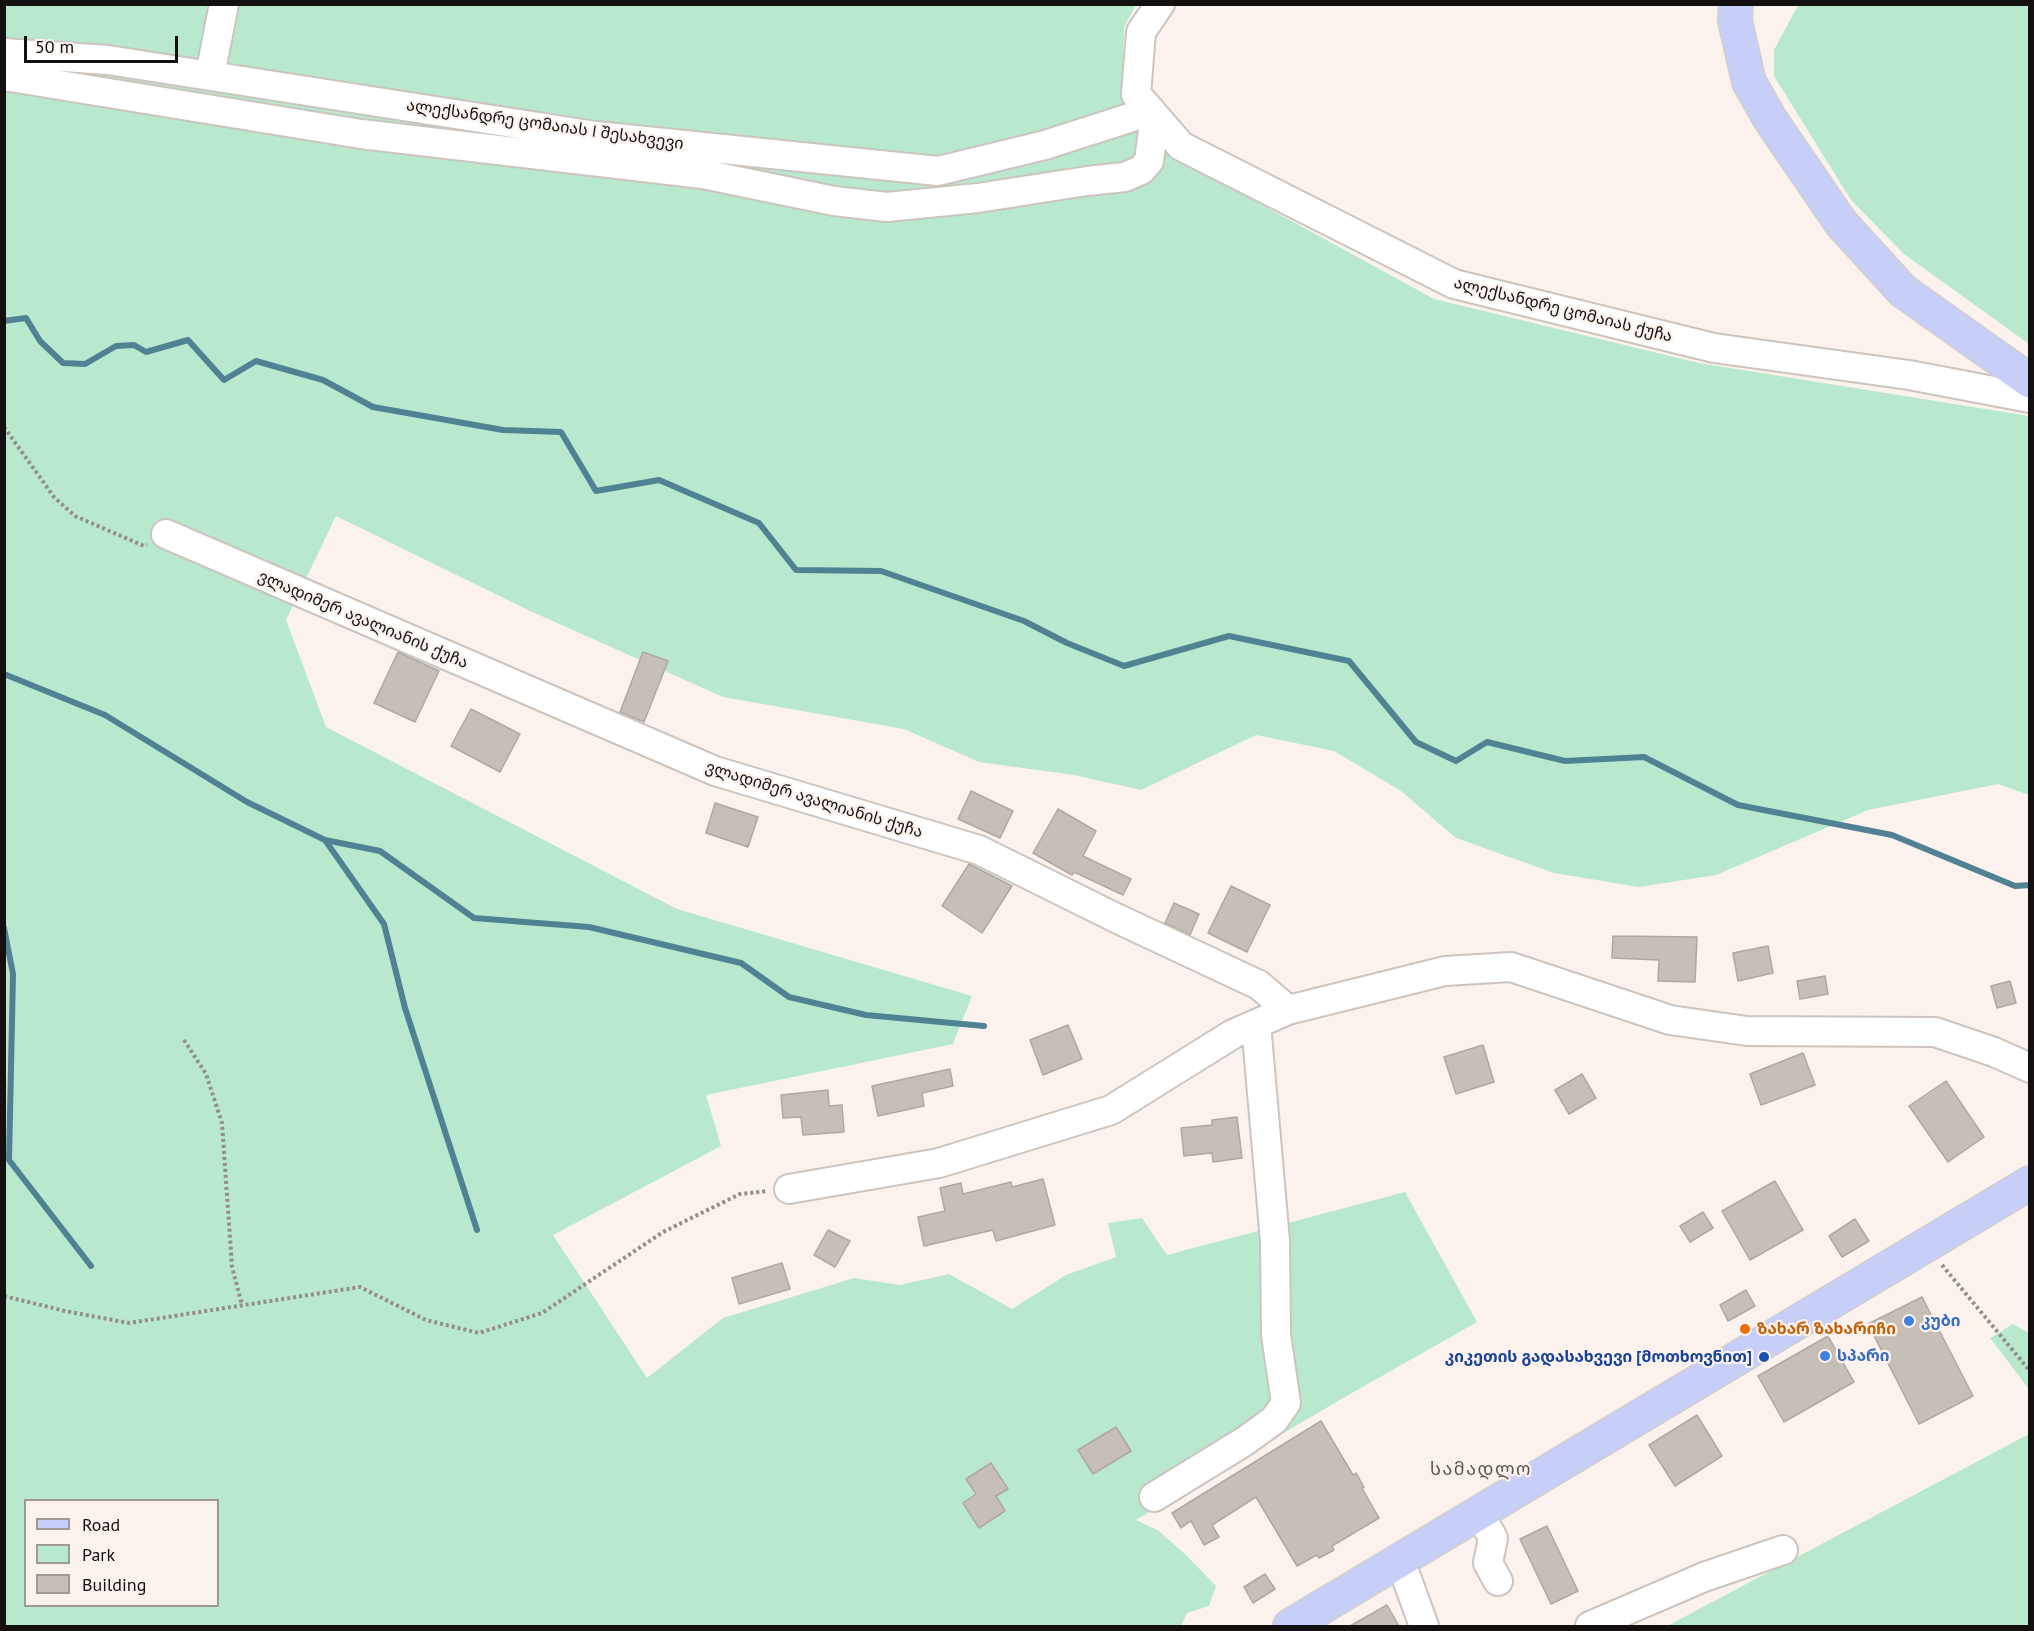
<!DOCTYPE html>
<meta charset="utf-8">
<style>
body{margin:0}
#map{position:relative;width:2034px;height:1631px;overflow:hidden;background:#fcf2ed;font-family:"PT Sans",sans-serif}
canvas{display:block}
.frame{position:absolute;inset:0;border:6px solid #13100f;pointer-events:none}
.legend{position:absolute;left:24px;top:1499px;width:195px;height:108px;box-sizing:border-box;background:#fcf2ed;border:2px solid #9f9894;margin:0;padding:8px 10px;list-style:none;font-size:18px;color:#13100f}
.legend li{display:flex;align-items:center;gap:12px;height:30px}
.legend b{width:30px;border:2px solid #9f9894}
.scale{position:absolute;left:24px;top:36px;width:154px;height:27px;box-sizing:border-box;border:3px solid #13100f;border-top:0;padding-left:8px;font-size:18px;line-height:21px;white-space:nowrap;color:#13100f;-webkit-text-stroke:4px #fcf2ed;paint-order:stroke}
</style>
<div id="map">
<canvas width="2034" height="1631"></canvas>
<div class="frame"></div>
<ul class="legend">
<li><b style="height:8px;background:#c7cef8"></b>Road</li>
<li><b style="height:16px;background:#b8e9ce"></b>Park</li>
<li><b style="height:16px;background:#c5bfb8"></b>Building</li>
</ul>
<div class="scale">50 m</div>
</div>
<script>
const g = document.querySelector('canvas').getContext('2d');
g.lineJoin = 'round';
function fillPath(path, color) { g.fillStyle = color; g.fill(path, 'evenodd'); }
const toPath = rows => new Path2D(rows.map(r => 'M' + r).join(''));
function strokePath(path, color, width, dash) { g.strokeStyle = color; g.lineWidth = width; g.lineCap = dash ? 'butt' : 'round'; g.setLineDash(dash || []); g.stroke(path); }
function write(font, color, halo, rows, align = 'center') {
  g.font = font + ' "PT Sans","Noto Sans Georgian",sans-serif'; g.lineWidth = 4.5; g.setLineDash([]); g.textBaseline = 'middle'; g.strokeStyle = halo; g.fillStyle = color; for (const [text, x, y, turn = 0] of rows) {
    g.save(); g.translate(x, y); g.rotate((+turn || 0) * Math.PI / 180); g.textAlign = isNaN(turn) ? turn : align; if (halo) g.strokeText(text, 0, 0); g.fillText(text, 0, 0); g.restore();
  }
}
fillPath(toPath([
 [4,5,1136,5,1124,27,1122,99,1173,156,1434,299,1699,363,2029,416,2029,795,1998,784,1868,810,1716,875,1639,887,1554,873,1456,838,1401,791,1334,751,1256,735,1141,790,1074,775,979,762,904,729,723,697,528,610,336,516,286,620,326,727,677,909,972,996,953,1044,706,1095,721,1146,553,1235,647,1378,723,1318,854,1278,900,1285,949,1274,1012,1309,1066,1275,1116,1257,1108,1223,1142,1218,1167,1255,1405,1192,1477,1322,1338,1401,1136,1520,1159,1531,1187,1556,1216,1586,1209,1606,1187,1613,1181,1626,5,1626],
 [26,1500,218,1500,218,1606,26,1606],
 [1798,5,2029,5,2029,344,1904,254,1851,200,1774,76,1774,50],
 [2013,1324,2029,1333,2029,1389,1990,1338],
 [2029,1434,2029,1626,1667,1626]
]), '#b8e9ce');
strokePath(toPath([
 [4,321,26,318,40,341,63,363,85,364,116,346,134,345,146,352,188,340,224,380,256,361,323,380,373,407,503,430,561,432,596,491,659,480,759,523,796,570,881,571,1024,621,1067,643,1124,666,1229,636,1349,661,1416,742,1456,761,1487,742,1565,761,1644,757,1738,805,1892,835,2015,886,2030,885],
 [4,674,105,715,247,802,325,840,384,924,405,1008,477,1230],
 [325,840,380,851,474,918,589,927,741,963,789,997,866,1015,984,1026],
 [4,928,13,974,9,1160,91,1266]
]), '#518294', 6);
const building = toPath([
 [398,652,439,671,415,722,374,703,398,652],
 [643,652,668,661,644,722,620,712,643,652],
 [471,709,520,734,500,772,451,746,471,709],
 [971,791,1013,811,1000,838,958,819,971,791],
 [715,803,758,817,748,847,706,833,715,803],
 [1058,809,1096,831,1083,856,1131,879,1123,895,1074,872,1072,875,1033,853,1058,809],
 [969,864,1012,886,982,933,942,906,969,864],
 [1231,886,1270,905,1247,952,1208,933,1231,886],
 [1174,903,1199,914,1190,935,1165,923,1174,903],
 [1613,936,1697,937,1695,982,1658,981,1659,960,1612,958,1613,936],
 [1768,946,1773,973,1738,981,1733,953,1768,946],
 [1825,976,1828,994,1800,999,1797,981,1825,976],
 [2010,981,2016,1003,1997,1008,1991,986,2010,981],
 [1068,1025,1082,1059,1043,1075,1030,1040,1068,1025],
 [1483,1045,1494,1082,1456,1094,1444,1057,1483,1045],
 [1803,1053,1815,1085,1761,1105,1750,1074,1803,1053],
 [950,1069,953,1086,922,1093,924,1106,878,1116,872,1086,950,1069],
 [1582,1074,1596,1098,1569,1114,1555,1090,1582,1074],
 [1946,1081,1984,1137,1948,1162,1909,1106,1946,1081],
 [828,1090,829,1106,842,1105,844,1132,803,1135,801,1117,783,1118,781,1095,828,1090],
 [1237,1117,1242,1158,1213,1162,1212,1153,1184,1156,1181,1128,1212,1125,1212,1120,1237,1117],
 [1043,1179,1055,1225,996,1241,993,1230,924,1246,918,1217,945,1211,940,1188,961,1183,963,1194,1011,1182,1012,1187,1043,1179],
 [1775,1181,1803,1230,1750,1260,1722,1211,1775,1181],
 [1703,1212,1713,1228,1690,1242,1680,1226,1703,1212],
 [1855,1219,1869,1241,1842,1257,1829,1236,1855,1219],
 [828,1230,850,1241,835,1267,814,1255,828,1230],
 [782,1263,790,1289,739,1304,732,1278,782,1263],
 [1746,1290,1755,1306,1728,1321,1720,1305,1746,1290],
 [1922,1297,1973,1396,1919,1424,1868,1324,1922,1297],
 [1828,1336,1854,1382,1784,1422,1758,1376,1828,1336],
 [1697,1415,1722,1456,1675,1486,1649,1445,1697,1415],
 [1321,1421,1353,1475,1356,1473,1364,1487,1362,1488,1379,1518,1332,1546,1334,1550,1319,1558,1317,1555,1297,1566,1256,1497,1212,1525,1219,1537,1204,1545,1191,1521,1181,1528,1172,1513,1321,1421],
 [1116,1427,1131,1451,1093,1474,1078,1450,1116,1427],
 [991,1463,1008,1489,996,1496,1005,1511,979,1528,963,1503,976,1494,966,1479,991,1463],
 [1547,1526,1578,1591,1551,1604,1520,1539,1547,1526],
 [1265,1574,1275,1589,1253,1603,1244,1587,1265,1574],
 [1387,1605,1399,1626,1350,1626,1387,1605]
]);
fillPath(building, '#c5bfb8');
strokePath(building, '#aea8a1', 1.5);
const minor = toPath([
 [1160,4,1141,32,1136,94,1181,146,1454,284,1714,348,1909,375,2030,398],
 [4,53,108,60,596,136,938,171,1045,145,1151,111],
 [210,75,224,4],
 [4,76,361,134,703,174,834,201,887,207,978,198,1087,181,1125,177,1141,170,1149,161,1155,116],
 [166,534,715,771,979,850,1116,918,1259,985,1288,1010],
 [789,1189,939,1163,1111,1110,1233,1034,1288,1010,1445,971,1511,967,1670,1020,1747,1031,1935,1032,1994,1052,2030,1068],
 [1154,1497,1245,1441,1274,1420,1286,1403,1276,1335,1275,1241,1256,1024],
 [1479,1513,1493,1538,1488,1563,1498,1581],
 [1400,1560,1424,1626],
 [1590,1626,1704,1577,1783,1550]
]);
const major = toPath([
 [1736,4,1735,21,1749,82,1770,119,1841,223,1903,291,2030,381],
 [1290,1626,2030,1183]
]);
strokePath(minor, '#ccc4bf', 32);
strokePath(major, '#d0cfcf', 36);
strokePath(toPath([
 [4,427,54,497,75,516,144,546,147,545],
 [184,1040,206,1074,222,1123,232,1267,242,1305],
 [1942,1265,2030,1371],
 [4,1296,65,1311,129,1323,360,1287,426,1320,479,1333,542,1313,663,1232,740,1194,768,1191]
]), '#948d8a', 4, [3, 3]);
strokePath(minor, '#fff', 28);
strokePath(major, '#c7cef8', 33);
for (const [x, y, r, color] of [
 [1909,1321,6,"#3f7fe0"],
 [1745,1329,6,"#e8710a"],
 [1825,1356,6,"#3f7fe0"],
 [1764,1357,6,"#1a4fb4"]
]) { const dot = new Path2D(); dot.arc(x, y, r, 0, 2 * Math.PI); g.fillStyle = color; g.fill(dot); strokePath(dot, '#fcf2ed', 2); }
write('16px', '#13100f', '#fcf2ed', [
 ["ალექსანდრე ცომაიას I შესახვევი",545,125,8],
 ["ალექსანდრე ცომაიას ქუჩა",1563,310,14],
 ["ვლადიმერ ავალიანის ქუჩა",363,620,23],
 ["ვლადიმერ ავალიანის ქუჩა",814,800,17]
]);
write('bold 16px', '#366cbe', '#fcf2ed', [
 ["კუბი",1921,1321],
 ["სპარი",1837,1356]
], 'left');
write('bold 16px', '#c56008', '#fcf2ed', [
 ["ზახარ ზახარიჩი",1757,1329]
], 'left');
write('bold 16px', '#164399', '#fcf2ed', [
 ["კიკეთის გადასახვევი [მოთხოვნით]",1752,1357]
], 'right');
g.letterSpacing = '1.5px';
write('18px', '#5c5450', '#fcf2ed', [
 ["სამადლო",1481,1470]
]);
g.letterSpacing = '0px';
</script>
